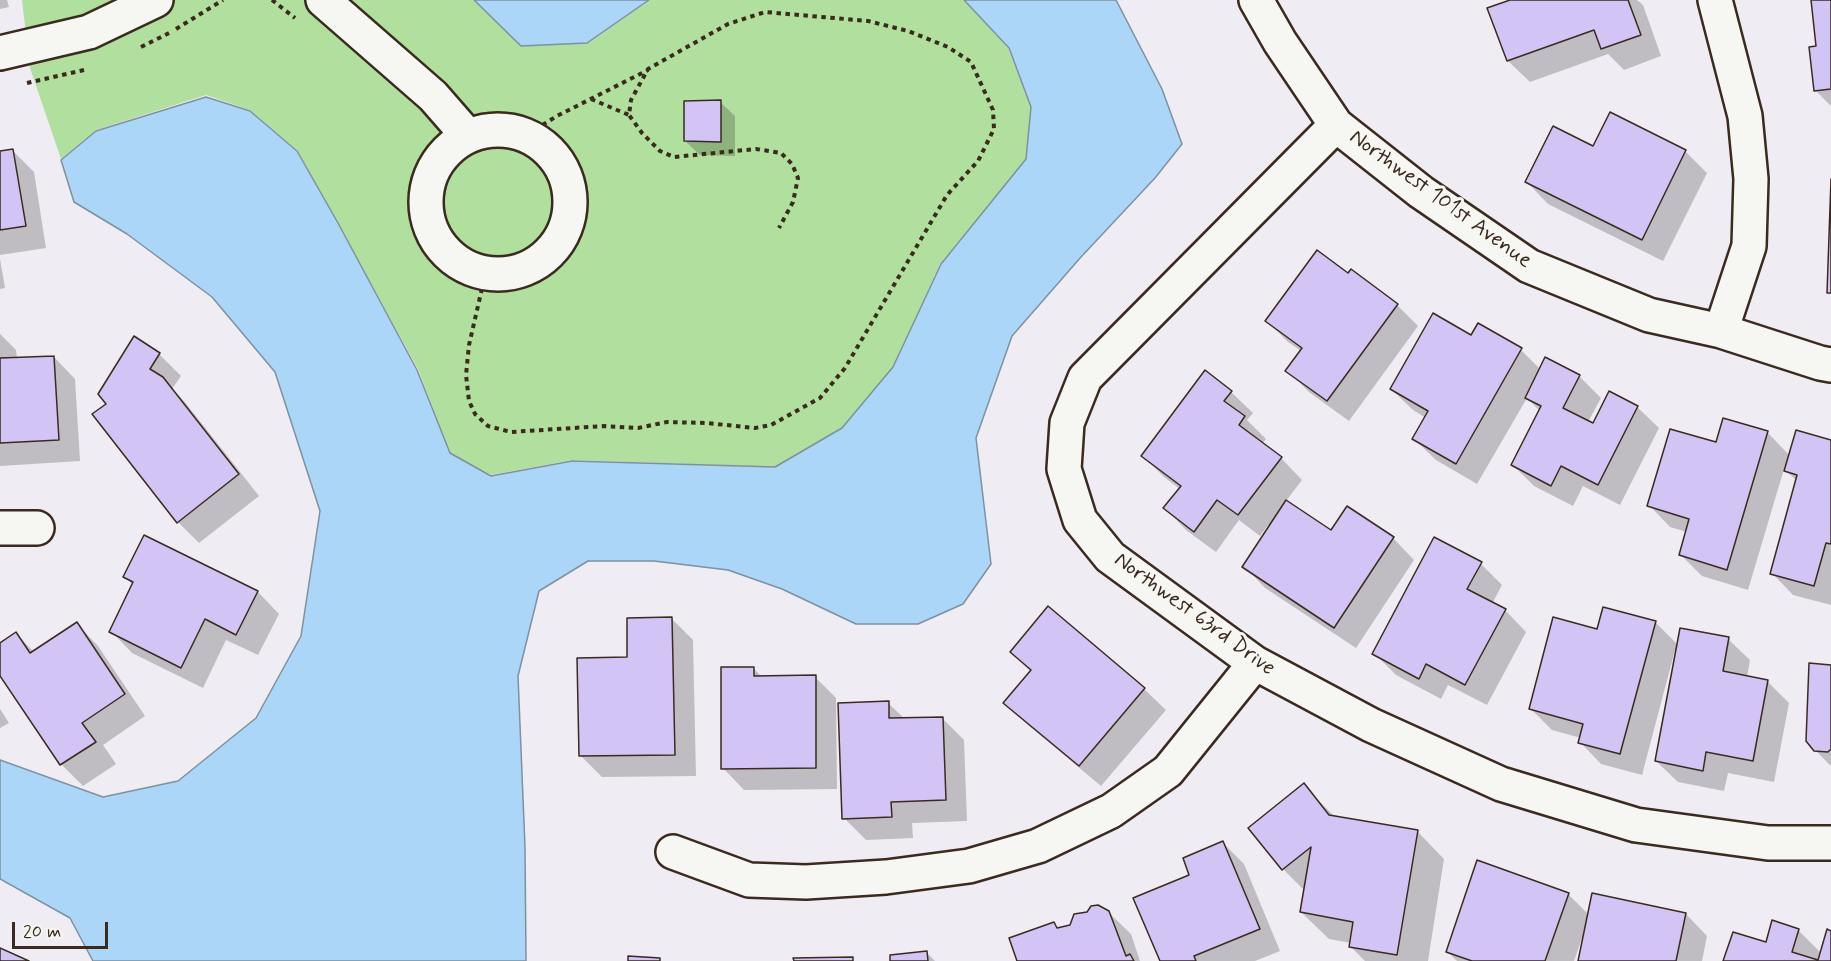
<!DOCTYPE html>
<style>
body{margin:0}
#map{position:relative;width:1831px;height:961px;overflow:hidden;background:#efecf3;font-family:Mynerve,sans-serif}
canvas{display:block}
.scale{position:absolute;left:12px;top:922px;width:96px;height:27px;box-sizing:border-box;border:3px solid #3b2a1e;border-top:0;padding-left:8px;font-size:18px;line-height:21px;white-space:nowrap;color:#3b2a1e;-webkit-text-stroke:4px #f6f6f2;paint-order:stroke}
</style>
<div id="map">
<canvas width="1831" height="961"></canvas>
<div class="scale">20 m</div>
</div>
<script>
const g = document.querySelector('canvas').getContext('2d');
g.lineJoin = 'round';
function fillPath(path, color) { g.fillStyle = color; g.fill(path, 'evenodd'); }
const toPath = rows => new Path2D(rows.map(r => 'M' + r).join(''));
function strokePath(path, color, width, dash) { g.strokeStyle = color; g.lineWidth = width; g.lineCap = dash ? 'butt' : 'round'; g.setLineDash(dash || []); g.stroke(path); }
function write(font, color, halo, rows, align = 'center') {
  g.font = font + ' Mynerve,sans-serif'; g.lineWidth = 6; g.setLineDash([]); g.textBaseline = 'middle'; g.strokeStyle = halo; g.fillStyle = color; for (const [text, x, y, turn = 0] of rows) {
    g.save(); g.translate(x, y); g.rotate((+turn || 0) * Math.PI / 180); g.textAlign = isNaN(turn) ? turn : align; if (halo) g.strokeText(text, 0, 0); g.fillText(text, 0, 0); g.restore();
  }
}
fillPath(toPath([
 [22,0,473,0,521,45,587,43,650,0,964,0,1008,48,1031,107,1026,159,940,264,893,367,842,428,776,467,572,460,491,475,450,453,418,369,297,150,250,110,206,95,96,130,61,159,30,68]
]), '#b1df9e');
const water = toPath([
 [474,0,649,0,587,43,521,46,474,0],
 [964,0,1116,0,1162,89,1182,144,1155,178,1081,257,1012,336,976,438,991,564,963,604,918,624,856,624,782,589,728,570,654,561,588,561,539,591,518,676,525,847,526,961,93,961,70,918,0,879,0,760,103,797,178,781,256,718,301,636,320,511,275,372,212,297,127,234,74,202,61,160,96,131,206,97,250,111,297,151,338,223,417,370,450,453,491,476,572,461,775,467,842,428,893,367,941,264,1026,159,1031,107,1009,48,964,0]
]);
fillPath(water, '#abd6f7');
strokePath(water, '#7e91a0', 1.5);
fillPath(toPath([
 [0,0,7,0,9,7,0,9],
 [1515,0,1637,0,1643,5,1661,56,1624,70,1608,54,1530,82,1508,61],
 [1812,0,1831,0,1831,106,1816,91,1817,47],
 [720,102,735,116,735,156,700,155,685,141],
 [1594,148,1685,151,1707,173,1663,261,1548,204,1527,182],
 [13,151,34,172,46,248,0,255,0,152],
 [0,259,5,288,0,289],
 [1348,275,1397,305,1418,326,1349,421,1309,392,1287,370,1301,351,1288,342,1267,321],
 [0,334,16,350,17,359,54,357,75,379,80,461,0,466],
 [1471,337,1521,350,1541,370,1546,359,1579,376,1601,398,1588,422,1594,425,1637,407,1659,428,1620,505,1583,486,1573,506,1534,486,1513,465,1540,411,1527,398,1477,484,1436,460,1414,439,1426,418,1413,410,1391,389],
 [134,338,159,354,181,376,172,389,184,401,259,496,199,543,178,522,108,404],
 [1231,392,1253,413,1247,420,1266,439,1262,444,1281,458,1302,480,1286,501,1332,532,1393,538,1414,560,1356,648,1265,588,1244,566,1270,527,1268,525,1260,536,1239,520,1216,552,1186,530,1165,508,1180,489,1164,477,1143,456],
 [1767,432,1790,456,1831,442,1831,605,1793,595,1772,573,1797,481,1784,469,1748,590,1702,576,1680,554,1687,532,1670,527,1649,505,1717,444],
 [145,537,258,592,279,614,258,655,226,640,203,688,132,653,111,631,133,585,125,577],
 [1481,564,1502,585,1492,604,1505,610,1526,632,1487,705,1448,685,1441,699,1396,675,1374,653],
 [672,619,693,640,696,776,602,777,580,755,629,659],
 [1655,622,1678,645,1728,639,1750,660,1747,677,1767,681,1789,703,1774,782,1728,773,1724,791,1678,782,1656,761,1677,650,1675,650,1642,775,1601,764,1580,742,1581,738,1552,730,1530,708,1598,631],
 [77,624,98,646,145,716,103,745,116,764,83,786,61,764,0,673,0,645,16,634,34,652],
 [1012,652,1144,689,1166,710,1101,786,1027,724,1005,703,1031,672],
 [1831,666,1831,766,1815,750],
 [753,668,762,677,815,677,836,698,837,789,744,790,723,768],
 [888,703,905,719,942,718,964,740,967,821,912,823,913,838,866,840,844,818],
 [0,709,9,723,0,728],
 [1303,785,1335,817,1417,831,1444,859,1428,961,1365,961,1351,947,1351,943,1329,939,1301,912,1305,891,1283,869],
 [1223,843,1244,864,1280,951,1255,961,1161,961,1191,875],
 [1568,894,1589,915,1686,914,1707,936,1702,961,1579,961,1584,939,1582,938,1574,961,1457,961,1447,951],
 [1108,912,1131,934,1140,961,1019,961,1054,924,1060,929],
 [1798,930,1822,954,1831,932,1831,961,1725,961],
 [927,953,935,961,892,961]
]), '#0003');
const building = toPath([
 [1510,0,1628,0,1641,35,1601,49,1594,30,1507,61,1487,8,1510,0],
 [1811,0,1831,0,1831,89,1814,91,1809,47,1816,46,1811,0],
 [721,100,721,142,684,141,684,101,721,100],
 [1610,112,1686,150,1642,240,1525,182,1553,126,1593,146,1610,112],
 [13,149,26,226,0,230,0,151,13,149],
 [1831,179,1831,293,1827,293,1831,179],
 [1317,250,1348,273,1351,269,1398,304,1327,401,1285,371,1302,348,1265,321,1317,250],
 [1433,313,1471,335,1478,323,1522,348,1456,464,1412,439,1428,411,1390,389,1433,313],
 [134,336,160,353,150,369,163,377,239,474,177,523,92,414,106,404,98,394,134,336],
 [54,356,59,440,0,443,0,358,54,356],
 [1545,357,1580,375,1563,408,1593,423,1609,391,1638,406,1598,485,1561,466,1551,486,1511,465,1541,406,1525,398,1545,357],
 [1205,370,1232,391,1224,401,1245,416,1239,425,1282,457,1238,515,1217,500,1194,532,1163,508,1181,486,1141,456,1205,370],
 [1723,418,1768,431,1727,570,1679,555,1689,519,1647,506,1670,429,1716,442,1723,418],
 [1796,430,1831,440,1831,544,1826,543,1814,586,1770,574,1797,475,1784,471,1796,430],
 [1286,500,1331,530,1347,506,1394,537,1334,628,1242,567,1286,500],
 [144,535,258,591,236,635,205,619,181,668,109,632,133,582,123,577,144,535],
 [1434,537,1482,562,1467,589,1506,609,1465,685,1426,664,1419,679,1372,654,1434,537],
 [1048,606,1145,688,1079,766,1003,703,1031,670,1010,652,1048,606],
 [1603,607,1656,621,1620,754,1578,743,1583,724,1529,709,1553,617,1597,629,1603,607],
 [672,617,675,755,579,756,577,658,627,657,627,618,672,617],
 [77,622,125,694,82,723,96,742,60,765,0,676,0,643,16,632,30,653,77,622],
 [1680,628,1729,637,1723,671,1768,680,1753,761,1706,752,1703,771,1655,761,1680,628],
 [1809,663,1831,665,1831,749,1828,752,1814,751,1806,741,1809,663],
 [721,667,754,667,754,676,816,675,816,768,721,769,721,667],
 [889,701,889,718,943,717,946,800,891,802,892,817,842,819,838,703,889,701],
 [1304,783,1329,815,1418,830,1397,955,1349,947,1353,922,1300,912,1311,847,1282,870,1248,828,1304,783],
 [1223,841,1260,929,1194,956,1196,961,1160,961,1133,898,1189,875,1183,858,1223,841],
 [1477,860,1569,893,1545,961,1472,961,1446,952,1477,860],
 [1592,893,1686,913,1676,961,1578,961,1592,893],
 [1098,905,1109,911,1126,956,1130,954,1134,961,1017,961,1009,938,1054,922,1057,928,1070,925,1074,914,1087,912,1091,906,1098,905],
 [1772,920,1799,929,1792,952,1818,960,1827,929,1831,931,1831,961,1723,961,1733,932,1766,942,1772,920],
 [0,948,29,961,0,961,0,948],
 [927,951,928,961,890,961,890,955,927,951],
 [628,956,660,958,660,961,628,961,628,956],
 [853,957,853,961,794,961,793,958,853,957]
]);
fillPath(building, '#d2c4f5');
strokePath(building, '#3b2a1e', 1.5);
const minor = toPath([
 [323,0,433,96,467,135],
 [1256,0,1280,42,1336,125,1421,192,1529,266,1649,315,1721,331,1820,363,1831,365],
 [1715,0,1745,116,1751,179,1749,246,1721,331],
 [0,53,89,32,156,0],
 [1336,125,1085,378,1067,423,1064,469,1080,520,1110,557,1255,663,1371,725,1501,784,1636,825,1768,843,1831,843],
 '426 202a72 72 0 1 1 144 0a72 72 0 1 1-144 0Z',
 [0,528,37,528],
 [673,852,749,880,806,882,886,877,969,866,1038,846,1111,811,1168,771,1255,663]
]);
strokePath(minor, '#3b2a1e', 38);
strokePath(toPath([
 [272,0,295,18],
 [176,29,223,0],
 [141,47,169,33],
 [27,83,84,70],
 [591,99,629,115],
 [530,138,544,124,557,116,648,70],
 [486,271,469,345,466,375,469,401,475,414,488,426,511,432,604,426,638,428,667,422,707,423,755,428,771,425,820,398,845,368,947,195,978,161,994,129,993,110,971,62,948,47,908,31,868,21,765,12,728,24,648,69,631,100,629,115,642,133,660,151,674,157,756,149,781,153,792,164,798,178,793,202,779,228]
]), '#3b2a1e', 4, [4.5, 4.5]);
strokePath(minor, '#f6f6f2', 33);
write('22px', '#3b2a1e', '#f6f6f2', [
 ["Northwest 101st Avenue",1440,200,36],
 ["Northwest 63rd Drive",1194,615,36]
]);
</script>
